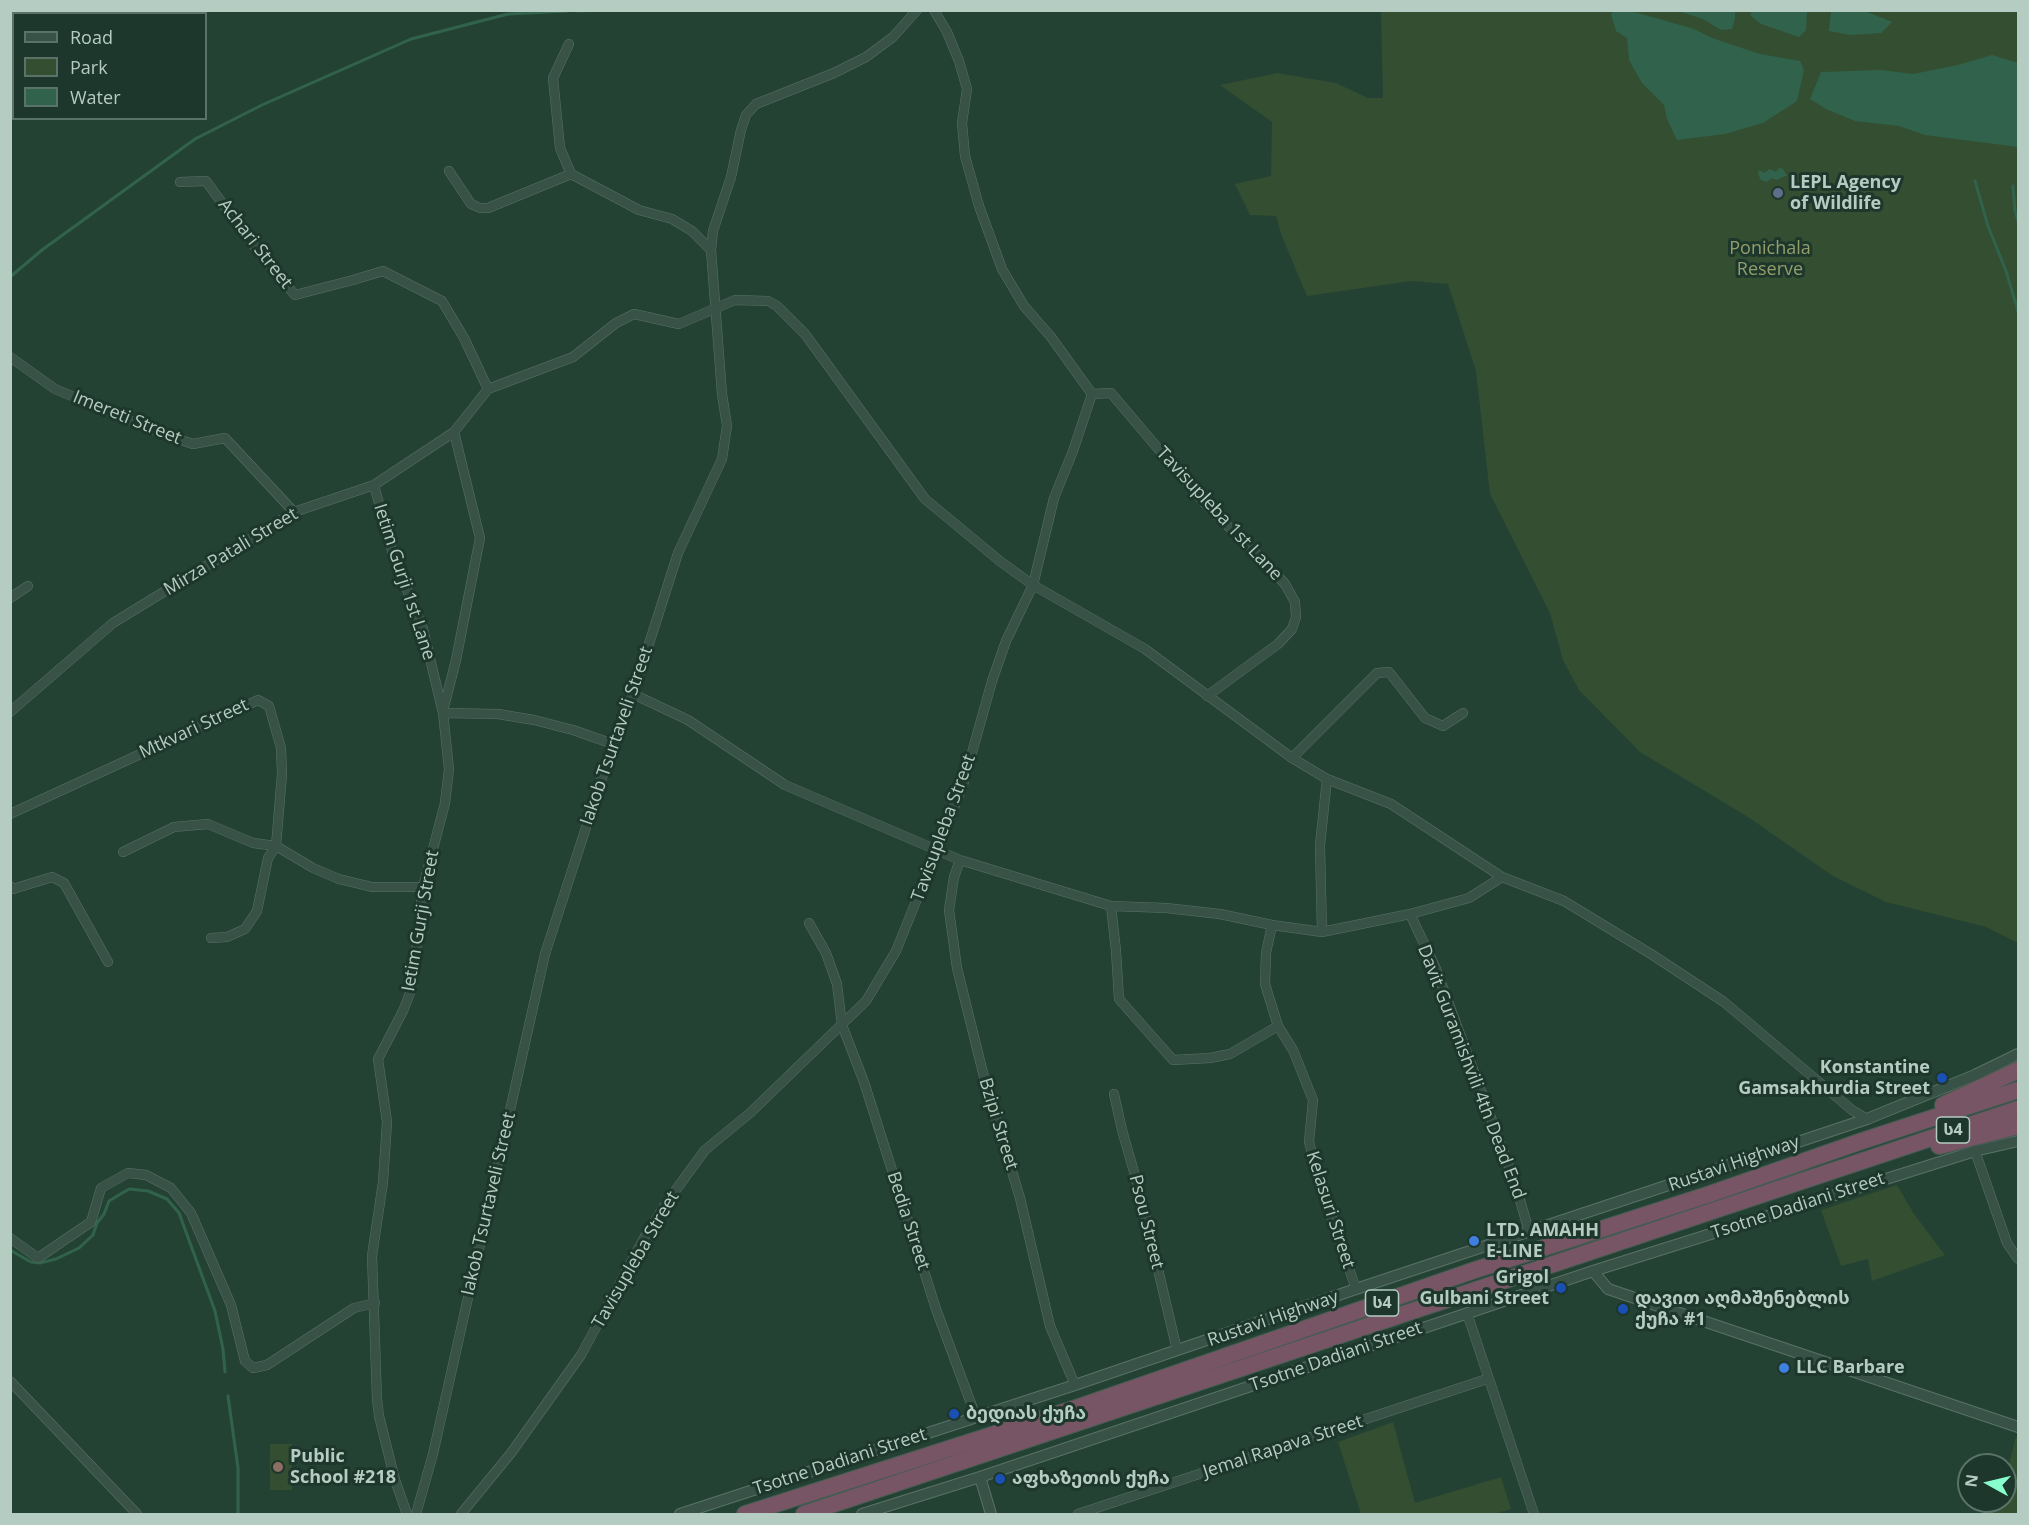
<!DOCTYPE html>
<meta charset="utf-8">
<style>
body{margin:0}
#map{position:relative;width:2029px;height:1525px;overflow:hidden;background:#244234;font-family:"Open Sans",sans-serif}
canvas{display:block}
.frame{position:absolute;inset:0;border:12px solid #b5ccc3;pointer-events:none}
.legend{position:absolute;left:12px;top:12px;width:195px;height:108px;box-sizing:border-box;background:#1d372c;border:2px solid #5a7368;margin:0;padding:8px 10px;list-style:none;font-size:18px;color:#b5ccc3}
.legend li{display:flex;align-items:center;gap:12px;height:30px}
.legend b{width:30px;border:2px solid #5a7368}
.north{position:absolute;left:1957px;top:1453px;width:60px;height:60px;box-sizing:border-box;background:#1d372c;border:2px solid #5a7368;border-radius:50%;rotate:278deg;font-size:16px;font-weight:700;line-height:24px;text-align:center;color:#b5ccc3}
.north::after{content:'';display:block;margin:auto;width:21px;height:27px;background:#88fecd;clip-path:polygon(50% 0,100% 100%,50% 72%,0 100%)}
</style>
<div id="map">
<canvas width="2029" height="1525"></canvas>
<div class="frame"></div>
<ul class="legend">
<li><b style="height:8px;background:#395247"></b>Road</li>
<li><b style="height:16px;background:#334e31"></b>Park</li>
<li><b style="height:16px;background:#31634c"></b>Water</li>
</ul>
<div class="north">N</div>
</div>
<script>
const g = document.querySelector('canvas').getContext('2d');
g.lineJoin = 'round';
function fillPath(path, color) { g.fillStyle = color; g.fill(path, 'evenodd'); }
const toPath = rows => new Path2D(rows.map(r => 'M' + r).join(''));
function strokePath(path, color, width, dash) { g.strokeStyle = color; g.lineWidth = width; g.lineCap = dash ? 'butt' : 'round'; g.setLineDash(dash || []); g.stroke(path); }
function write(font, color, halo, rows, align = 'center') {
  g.font = font + ' "Open Sans","Noto Sans Georgian",sans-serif'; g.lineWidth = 6; g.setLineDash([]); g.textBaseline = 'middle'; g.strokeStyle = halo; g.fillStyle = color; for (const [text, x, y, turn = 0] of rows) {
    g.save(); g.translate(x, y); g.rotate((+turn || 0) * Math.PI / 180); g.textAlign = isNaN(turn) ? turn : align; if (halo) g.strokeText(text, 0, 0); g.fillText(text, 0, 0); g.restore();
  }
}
fillPath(toPath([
 [1381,11,2018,11,2018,943,1986,927,1886,902,1833,876,1748,817,1640,752,1579,690,1563,660,1550,613,1490,494,1476,371,1448,284,1411,281,1307,296,1281,234,1276,216,1250,215,1235,184,1271,176,1272,122,1220,85,1277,73,1336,83,1368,98,1383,98],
 [1897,1185,1914,1214,1945,1255,1872,1281,1868,1259,1841,1266,1821,1210],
 [1393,1422,1415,1503,1501,1477,1511,1509,1494,1514,1361,1514,1338,1442],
 [2016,1437,2018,1438,2018,1514,1983,1514,1985,1501,2005,1501,2005,1479],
 [270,1444,292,1444,292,1490,270,1490]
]), '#334e31');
fillPath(toPath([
 [1614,11,1631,11,1694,29,1712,38,1760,54,1800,61,1804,70,1797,101,1763,123,1725,134,1677,140,1667,119,1664,105,1642,83,1629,60,1627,38,1616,31,1611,14],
 [1678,11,1735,11,1735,19,1732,29,1721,30,1703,19],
 [1752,11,1807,11,1806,30,1799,37,1761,24,1750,15],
 [1831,11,1865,11,1892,22,1881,33,1850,35,1829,31],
 [1992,55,2018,63,2018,147,1925,135,1899,126,1855,121,1826,109,1810,99,1821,72,1881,70,1913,74,1958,65],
 [1779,168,1783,169,1787,176,1782,177,1777,180,1772,178,1767,182,1761,180,1758,174,1759,170,1764,173,1770,169,1776,172]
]), '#31634c');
strokePath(toPath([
 [577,11,609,10],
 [1975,181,1988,226,2006,271,2018,311],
 [2013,186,2015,210,2018,221],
 [10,277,42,250,195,139,262,105,411,39,508,14,567,11],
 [10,1250,31,1262,40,1263,56,1259,79,1248,93,1235,97,1223,104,1214,109,1201,129,1189,148,1191,167,1199,179,1213,215,1311,223,1349,225,1372],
 [228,1396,238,1468,238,1514]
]), '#31634c', 3);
const minor = toPath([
 [52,10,54,14],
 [934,10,947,32,959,61,967,89,962,123,965,156,979,206,1002,269,1024,306,1051,337,1092,394],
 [569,44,553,78,560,148,571,174,639,210,672,219,692,231,711,250],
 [10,104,14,102],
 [449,171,471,204,480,208,488,208,571,174],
 [180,182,206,181,249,240,295,295,353,280,383,271,442,301,464,338,488,389],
 [10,357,55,389,163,434,193,444,225,438,294,512],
 [1092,394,1111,393,1205,504,1262,559,1285,584,1295,602,1296,617,1292,629,1278,644,1207,696],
 [374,485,394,558,423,629,443,713,449,769,445,803,423,887,412,988,403,1011,378,1059,387,1122,383,1182,372,1256,377,1399,379,1416,395,1480,407,1514],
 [10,598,28,586],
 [633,694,688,720,785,785,960,860,1111,906,1166,908,1220,914,1272,925,1322,932,1410,914,1469,898,1502,877],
 [443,711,456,660,480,538,454,432],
 [10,712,113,623,294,512,374,485,454,432,488,389,573,357,616,323,634,314,679,324,735,300,768,301,777,306,805,334,925,499,1001,562,1033,585,1145,649,1292,758,1327,779,1391,804,1502,877,1564,901,1651,954,1724,1002,1852,1110,1867,1119],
 [443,713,498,714,534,720,573,730,613,744],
 [1292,758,1377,673,1389,672,1425,718,1443,726,1463,713],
 [10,814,258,700,269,706,281,748,282,774,276,846,268,858,257,911,245,929,227,937,211,938],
 [123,852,174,827,208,824,253,843,276,846,313,868,339,879,372,887,423,887],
 [960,860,954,877,949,910,957,968,985,1081,1020,1198,1050,1326,1075,1385],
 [10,886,13,889,52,877,64,883,108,962],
 [1111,906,1116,951,1119,999,1173,1060,1210,1058,1230,1054,1278,1026],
 [1410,914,1436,969,1515,1183,1529,1231],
 [809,923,826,953,837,984,842,1025,864,1082,936,1309,976,1417],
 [1272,925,1266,953,1265,984,1278,1026,1293,1050,1313,1100,1309,1142,1321,1186,1356,1289],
 [1322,932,1320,845,1327,779],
 [1114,1094,1122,1130,1140,1193,1177,1350],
 [1975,1151,2007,1243,2018,1259],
 [10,1238,38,1258,91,1222,101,1188,128,1173,146,1175,171,1188,191,1213,231,1305,245,1361,253,1368,267,1365,354,1308,375,1303],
 [1467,1313,1534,1514],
 [10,1381,137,1514],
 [416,1514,433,1454,545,954,613,744,633,694,678,553,722,459,727,426,722,394,711,250,713,231,731,177,741,130,746,115,756,104,834,73,866,57,893,37,917,10],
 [461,1514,511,1453,581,1355,644,1238,667,1202,705,1150,750,1113,866,1001,896,951,963,785,992,681,1006,641,1033,585,1054,498,1073,451,1092,394],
 [1078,1514,1487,1379]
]);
const tertiary = toPath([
 [1593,1271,1608,1289,2018,1427],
 [980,1477,991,1514],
 [680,1514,1075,1385,1356,1289,1867,1119,1975,1075,2018,1054],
 [862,1514,980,1477,1593,1271,1975,1151,2018,1141]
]);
const motorway = toPath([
 [1943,1105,2018,1070],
 [1939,1146,2018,1126],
 [745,1514,1079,1407,1472,1271,1710,1194,1862,1141,2018,1090],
 [804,1514,2018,1109]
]);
strokePath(minor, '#597268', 10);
strokePath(tertiary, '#597268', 12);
strokePath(motorway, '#435c52', 18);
strokePath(minor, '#395247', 9);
strokePath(tertiary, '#395247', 10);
strokePath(motorway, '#785564', 16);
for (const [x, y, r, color] of [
 [1778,193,6,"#5c6f8a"],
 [1942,1078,6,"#1a4fb4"],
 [1474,1241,6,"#3f7fe0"],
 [1561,1288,6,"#1a4fb4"],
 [1623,1309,6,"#1a4fb4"],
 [1784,1368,6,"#3f7fe0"],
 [954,1414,6,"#1a4fb4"],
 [278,1467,6,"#8d6e63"],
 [1000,1479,6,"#1a4fb4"]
]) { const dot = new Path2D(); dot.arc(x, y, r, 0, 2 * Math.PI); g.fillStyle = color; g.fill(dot); strokePath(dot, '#1d372c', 2); }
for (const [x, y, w] of [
 [1953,1130,33],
 [1382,1303,33]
]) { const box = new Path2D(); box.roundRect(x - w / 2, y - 13, w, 26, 4.5); g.fillStyle = '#1d372c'; g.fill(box); strokePath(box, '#b5ccc3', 1.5); }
write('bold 16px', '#b5ccc3', null, [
 ["ს4",1953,1130],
 ["ს4",1382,1303]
]);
write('bold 18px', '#b5ccc3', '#1d372c', [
 ["LEPL Agency",1790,183],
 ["of Wildlife",1790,204],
 ["Konstantine",1930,1068,"right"],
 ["Gamsakhurdia Street",1930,1089,"right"],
 ["LTD. AMAHH",1486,1231],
 ["E-LINE",1486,1252],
 ["Grigol",1549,1278,"right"],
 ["Gulbani Street",1549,1299,"right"],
 ["დავით აღმაშენებლის",1635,1299],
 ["ქუჩა #1",1635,1320],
 ["LLC Barbare",1796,1368],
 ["ბედიას ქუჩა",966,1414],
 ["Public",290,1457],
 ["School #218",290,1478],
 ["აფხაზეთის ქუჩა",1012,1479]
], 'left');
write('18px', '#b5ccc3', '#1d372c', [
 ["Achari Street",255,244,52],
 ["Imereti Street",127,418,22],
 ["Tavisupleba 1st Lane",1219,514,47],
 ["Mirza Patali Street",231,552,-31],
 ["Ietim Gurji 1st Lane",404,582,72],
 ["Mtkvari Street",194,729,-25],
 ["Iakob Tsurtaveli Street",617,736,-71],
 ["Tavisupleba Street",944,828,-70],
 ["Ietim Gurji Street",421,921,-80],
 ["Davit Guramishvili 4th Dead End",1471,1072,69],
 ["Bzipi Street",998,1124,73],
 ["Rustavi Highway",1734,1164,-19],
 ["Iakob Tsurtaveli Street",489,1204,-77],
 ["Tsotne Dadiani Street",1798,1206,-18],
 ["Kelasuri Street",1330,1210,72],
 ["Bedia Street",908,1221,72],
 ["Psou Street",1146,1222,76],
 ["Tavisupleba Street",636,1260,-60],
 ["Rustavi Highway",1273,1319,-19],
 ["Tsotne Dadiani Street",1336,1357,-19],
 ["Jemal Rapava Street",1283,1447,-18],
 ["Tsotne Dadiani Street",840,1462,-18]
]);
write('18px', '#949e6b', '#1d372c', [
 ["Ponichala",1770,249],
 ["Reserve",1770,270]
]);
</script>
